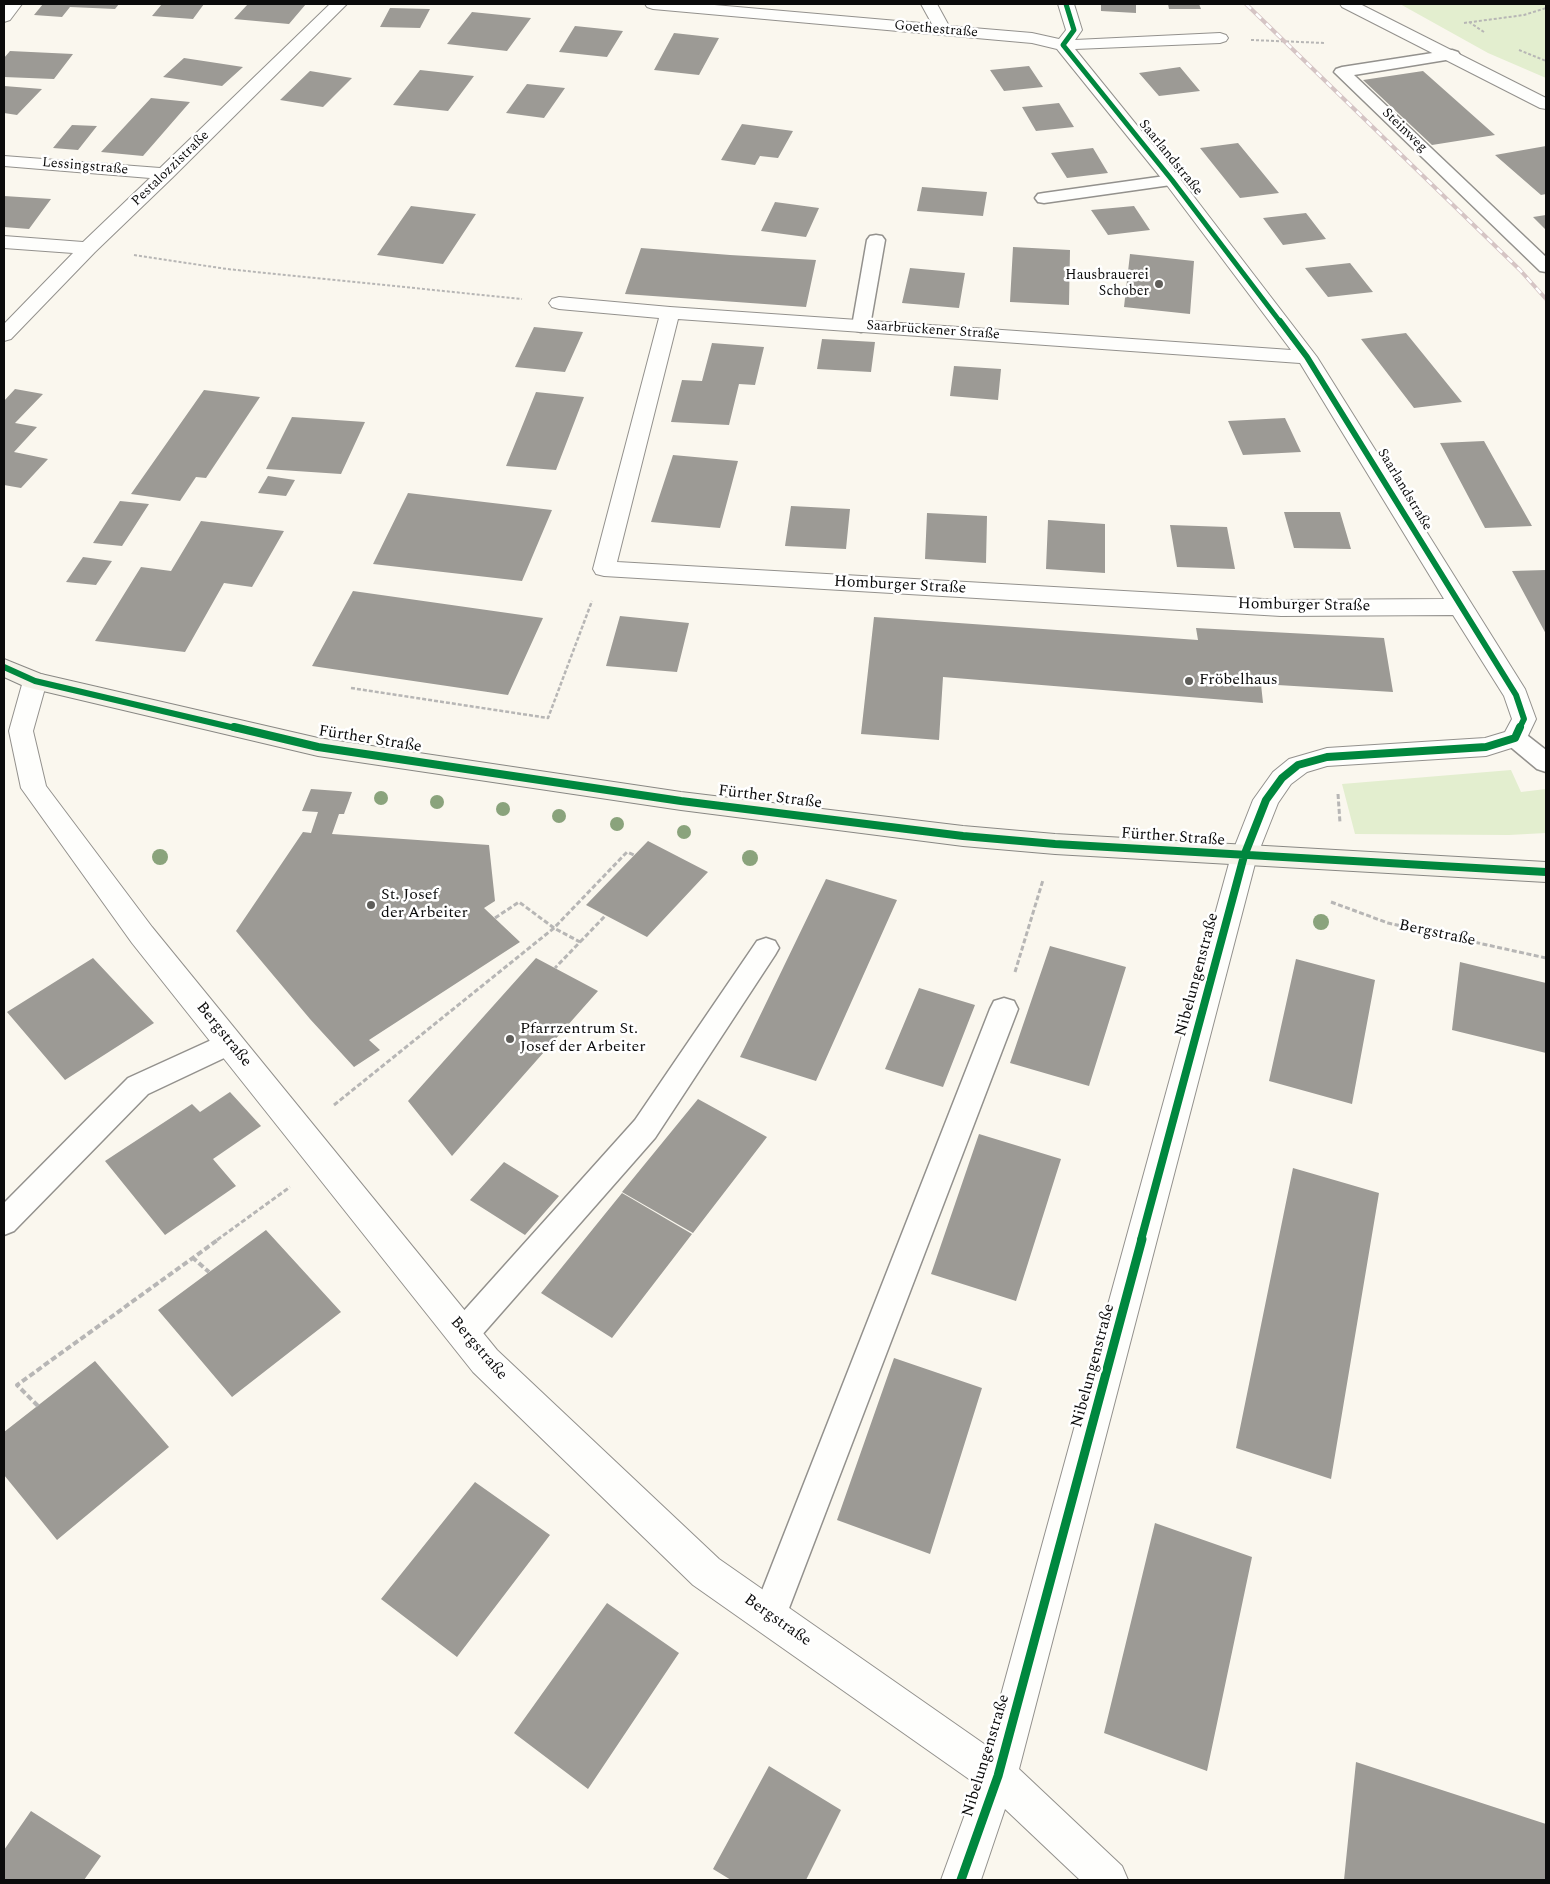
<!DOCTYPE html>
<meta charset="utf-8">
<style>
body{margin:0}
#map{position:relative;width:1550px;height:1884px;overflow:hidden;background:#faf7ee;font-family:Spectral,serif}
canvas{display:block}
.frame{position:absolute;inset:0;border:5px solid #0b0b0b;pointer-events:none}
</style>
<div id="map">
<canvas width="1550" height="1884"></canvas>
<div class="frame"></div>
</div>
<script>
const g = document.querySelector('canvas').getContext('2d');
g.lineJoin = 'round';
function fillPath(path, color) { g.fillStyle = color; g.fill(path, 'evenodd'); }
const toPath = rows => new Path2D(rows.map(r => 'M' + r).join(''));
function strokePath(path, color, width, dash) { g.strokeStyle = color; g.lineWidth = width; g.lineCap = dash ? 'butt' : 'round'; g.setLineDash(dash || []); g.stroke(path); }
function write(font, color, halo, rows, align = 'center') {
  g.font = font + ' Spectral,serif'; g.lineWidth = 5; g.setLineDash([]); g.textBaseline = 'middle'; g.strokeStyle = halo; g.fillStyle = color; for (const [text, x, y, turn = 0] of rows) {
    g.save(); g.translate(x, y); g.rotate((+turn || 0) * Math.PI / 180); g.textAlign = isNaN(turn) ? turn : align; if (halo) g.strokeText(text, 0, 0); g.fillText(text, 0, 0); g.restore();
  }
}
fillPath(toPath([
 [1400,4,1546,4,1546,78,1488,53],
 [1511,770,1521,792,1546,789,1546,833,1509,835,1355,834,1342,784]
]), '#e3eecf');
fillPath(toPath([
 [43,4,119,4,115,9,70,7,62,17,34,15],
 [162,4,204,4,193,19,152,16],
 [248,4,306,4,289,24,234,19],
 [1101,4,1136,4,1136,13,1101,11],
 [1168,4,1199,4,1201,9,1169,9],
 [390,8,430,9,420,28,380,27],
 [472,12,531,18,507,51,447,44],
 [575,26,623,31,607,57,559,52],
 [674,33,719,38,699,75,654,70],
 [10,51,73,54,54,79,4,77,4,58],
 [184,58,243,67,222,86,163,77],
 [1029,66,1043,87,1004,91,990,70],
 [1180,67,1200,91,1159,96,1139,73],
 [420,70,474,76,448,111,393,105],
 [310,71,352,78,323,107,280,100],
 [1423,71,1495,135,1432,145,1363,80],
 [527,84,565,88,544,118,506,113],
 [4,86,42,89,17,115,4,113],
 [151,98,190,102,143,156,101,152],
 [1059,103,1074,127,1036,131,1022,107],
 [742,124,793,131,778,158,760,156,755,165,721,160],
 [72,125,97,126,78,150,53,148],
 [1238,143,1261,171,1279,193,1240,198,1200,148],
 [1546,146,1546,194,1541,195,1495,155],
 [1093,148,1108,173,1067,178,1051,153],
 [922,187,987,192,983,216,917,211],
 [4,196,51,199,29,229,4,227],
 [775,202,819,208,806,237,761,231],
 [411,206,476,214,443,264,377,255],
 [1134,206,1150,230,1108,235,1091,210],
 [1306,213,1326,239,1283,245,1263,218],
 [1546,215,1546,230,1533,217],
 [1013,247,1070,250,1069,305,1010,302],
 [641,248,730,255,816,260,806,307,625,294],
 [1130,254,1194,261,1190,314,1124,307],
 [1350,263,1373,292,1328,297,1305,268],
 [910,268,965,273,959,308,902,303],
 [534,327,583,332,565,372,515,367],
 [1406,333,1432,365,1462,402,1414,408,1361,339],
 [822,339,875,342,871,372,817,369],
 [712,343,764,347,755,385,739,384,729,425,671,422,682,380,702,381],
 [954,366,1001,369,998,400,950,396],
 [15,389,43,394,15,423,37,427,14,452,48,459,21,488,4,485,4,401],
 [204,390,260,397,206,478,196,477,180,501,131,494],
 [536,392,584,397,556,470,506,466],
 [292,417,365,422,341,474,266,469],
 [1285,418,1301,452,1243,455,1228,421],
 [1484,441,1507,482,1532,526,1485,528,1440,443],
 [673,455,738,461,720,528,651,522],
 [268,476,295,480,286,496,258,493],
 [408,493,552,510,522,581,373,564],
 [120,501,149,504,122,546,93,543],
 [791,506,850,509,846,549,785,546],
 [1284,512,1340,512,1351,549,1294,548],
 [927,513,987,516,986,563,925,559],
 [1048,520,1105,524,1105,573,1046,569],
 [201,521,284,531,252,587,224,583,185,652,95,641,141,567,171,571],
 [1170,525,1227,527,1235,569,1177,567],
 [83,557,112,561,96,585,66,582],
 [1546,570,1546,634,1512,571],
 [353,591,543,618,508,695,312,666],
 [620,616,689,623,677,672,606,666],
 [874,617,1198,640,1196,628,1384,638,1393,692,1261,684,1263,703,943,677,939,740,861,734],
 [311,789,352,792,344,814,339,814,332,834,489,845,495,901,484,908,520,942,369,1040,380,1050,354,1067,310,1019,236,931,303,832,311,833,318,812,302,811],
 [648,841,708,872,647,937,586,905],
 [826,879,897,900,816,1081,740,1057],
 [1050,946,1126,967,1089,1086,1010,1063],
 [93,958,154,1023,65,1080,7,1012],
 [536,958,598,991,452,1156,408,1101],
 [1296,959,1375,980,1352,1104,1269,1081],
 [1460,962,1546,983,1546,1053,1452,1030],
 [919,988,975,1005,943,1087,885,1069],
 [230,1092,261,1126,213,1159,236,1186,165,1235,105,1161,192,1104,200,1112],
 [698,1099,767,1137,693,1233,622,1192],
 [979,1134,1061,1159,1016,1301,931,1274],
 [504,1162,559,1196,525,1235,470,1200],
 [1293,1168,1379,1193,1331,1479,1236,1448],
 [622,1193,692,1234,612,1338,541,1293],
 [266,1230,341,1312,232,1397,158,1310],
 [894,1358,982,1388,930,1554,837,1520],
 [95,1361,169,1447,57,1540,4,1475,4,1432],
 [475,1482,550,1535,457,1657,381,1599],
 [1155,1523,1252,1557,1207,1771,1104,1733],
 [607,1603,679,1653,588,1789,514,1733],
 [1356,1762,1546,1824,1546,1880,1344,1880],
 [769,1766,841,1810,806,1880,731,1880,713,1869],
 [31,1811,101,1856,84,1880,4,1880,4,1850]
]), '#9c9a95');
const service = toPath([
 [1452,50,1458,52,1460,55,1458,58,1354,75,1546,257,1546,272,1540,271,1334,72,1336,69,1342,67,1452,50],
 [1172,175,1178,176,1181,180,1178,184,1044,203,1038,202,1035,198,1038,194,1044,193,1172,175],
 [876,235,882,236,885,240,870,326,868,330,861,332,854,330,852,326,867,240,870,236,876,235],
 [1515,730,1523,732,1546,750,1546,772,1537,769,1507,744,1503,738,1507,732,1515,730],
 [766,938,775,941,779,948,775,955,655,1138,474,1344,463,1348,452,1344,448,1334,452,1324,635,1120,757,941,766,938],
 [1004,998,1014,1001,1018,1009,786,1616,781,1628,769,1633,757,1628,752,1616,990,1009,994,1001,1004,998],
 [229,1032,239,1035,243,1043,239,1051,148,1094,14,1231,4,1235,4,1203,128,1078,229,1032]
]);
const minor = toPath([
 [6,4,22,4,10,20,4,22,4,7,6,4],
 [330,4,347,4,172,178,95,252,11,339,4,341,4,324,73,253,4,248,4,236,83,242,150,178,4,166,4,156,160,168,330,4],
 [645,4,703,4,932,24,921,4,937,4,949,26,1032,33,1059,39,1066,30,1058,4,1074,4,1082,30,1075,40,1220,33,1226,35,1228,38,1226,41,1220,43,1075,49,1178,176,1317,357,1525,689,1536,719,1524,744,1486,756,1327,766,1307,772,1291,784,1278,803,1257,856,1019,1769,1122,1866,1128,1880,1080,1880,1005,1809,981,1880,941,1880,976,1784,693,1585,473,1372,132,943,21,788,9,731,23,681,26,675,35,673,44,675,47,681,33,731,46,786,152,927,497,1350,719,1559,987,1746,1231,856,1253,800,1273,772,1289,759,1327,748,1485,738,1505,732,1512,719,1504,696,1453,615,1281,616,604,576,596,574,593,569,659,318,559,309,552,307,549,303,552,299,559,297,670,307,1291,350,1166,184,1057,49,1032,43,653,9,647,7,645,4],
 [678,319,1300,363,1444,599,1281,600,617,562,678,319],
 [1340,4,1360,4,1546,98,1546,109,1540,108,1342,7,1340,4]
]);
const secondary = toPath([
 [4,659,41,674,318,738,681,792,963,826,1055,834,1546,862,1546,882,1055,854,963,846,681,810,318,756,26,687,4,677,4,659]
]);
strokePath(service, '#93918d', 3);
strokePath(minor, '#93918d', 2);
strokePath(secondary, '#898884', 2);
strokePath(toPath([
 [1469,22,1484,32],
 [1464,23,1524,15,1546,8],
 [1251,40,1325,43],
 [1519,50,1546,61],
 [134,255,227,269,522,299]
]), '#b7b6b5', 2, [3, 2]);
strokePath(toPath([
 [351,688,548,718,592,601]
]), '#b7b6b5', 2.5, [4, 2]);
strokePath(toPath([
 [1338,794,1340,823],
 [1331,902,1388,923,1546,958],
 [495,918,519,902,554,928,580,942,555,968],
 [580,942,606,915],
 [1015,972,1043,880],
 [334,1105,554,928,627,852,634,855],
 [217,1240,290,1187]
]), '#b7b6b5', 3, [5, 2.5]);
strokePath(toPath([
 [192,1257,209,1272],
 [38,1406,17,1385,219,1239]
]), '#b7b6b5', 4, [6, 3]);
fillPath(service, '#fefefc');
fillPath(minor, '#fefefc');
fillPath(secondary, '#f4f2e8');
const rail = toPath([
 [1246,4,1520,270,1546,299]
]);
strokePath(rail, '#d5c4c4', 4);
strokePath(rail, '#fff', 2.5, [7]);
strokePath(toPath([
 [1066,4,1074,30,1063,45,1172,180,1281,323]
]), '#00873e', 5);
strokePath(toPath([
 [1280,321,1307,357,1516,695,1524,719,1519,729],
 [4,667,35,681,239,729]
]), '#00873e', 6);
strokePath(toPath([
 [234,727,318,747,681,801,963,836,1055,844,1546,872],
 [1141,1240,1244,856,1266,800,1282,778,1298,765,1327,757,1486,747,1515,738,1520,727]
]), '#00873e', 8);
strokePath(toPath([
 [961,1880,998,1776,1142,1239]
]), '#00873e', 9);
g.fillStyle = '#8aa37c';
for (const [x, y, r] of [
 [381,798,7],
 [437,802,7],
 [503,809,7],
 [559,816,7],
 [617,824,7],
 [684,832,7],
 [160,857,8],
 [750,858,8],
 [1321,922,8]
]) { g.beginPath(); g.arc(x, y, r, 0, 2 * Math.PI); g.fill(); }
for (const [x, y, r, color] of [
 [1159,284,5,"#5f5e5a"],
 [1189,681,5,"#5f5e5a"],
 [371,905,5,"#5f5e5a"],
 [510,1039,5,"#5f5e5a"]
]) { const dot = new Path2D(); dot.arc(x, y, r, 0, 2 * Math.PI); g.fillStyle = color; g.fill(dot); strokePath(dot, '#fff', 2); }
write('14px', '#0b0b0b', '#fff', [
 ["Goethestraße",936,30,5],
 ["Steinweg",1404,131,44],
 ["Saarlandstraße",1170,158,51],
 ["Lessingstraße",85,167,5],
 ["Pestalozzistraße",171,169,-44],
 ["Saarbrückener Straße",933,331,4],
 ["Saarlandstraße",1404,490,59]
]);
write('14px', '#0b0b0b', '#fff', [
 ["Hausbrauerei",1149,276],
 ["Schober",1149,292]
], 'right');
write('16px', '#0b0b0b', '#fff', [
 ["Homburger Straße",900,586,3],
 ["Homburger Straße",1304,606,1],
 ["Fürther Straße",370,740,9],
 ["Fürther Straße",770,798,7],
 ["Fürther Straße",1173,838,4],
 ["Bergstraße",1437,934,12],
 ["Nibelungenstraße",1198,975,-75],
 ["Bergstraße",223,1035,51],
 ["Bergstraße",478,1349,49],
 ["Nibelungenstraße",1094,1366,-75],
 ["Bergstraße",777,1621,35],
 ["Nibelungenstraße",987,1756,-73]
]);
write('16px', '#0b0b0b', '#fff', [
 ["Fröbelhaus",1199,681],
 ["St. Josef",381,896],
 ["der Arbeiter",381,914],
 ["Pfarrzentrum St.",520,1030],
 ["Josef der Arbeiter",520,1048]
], 'left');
</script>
